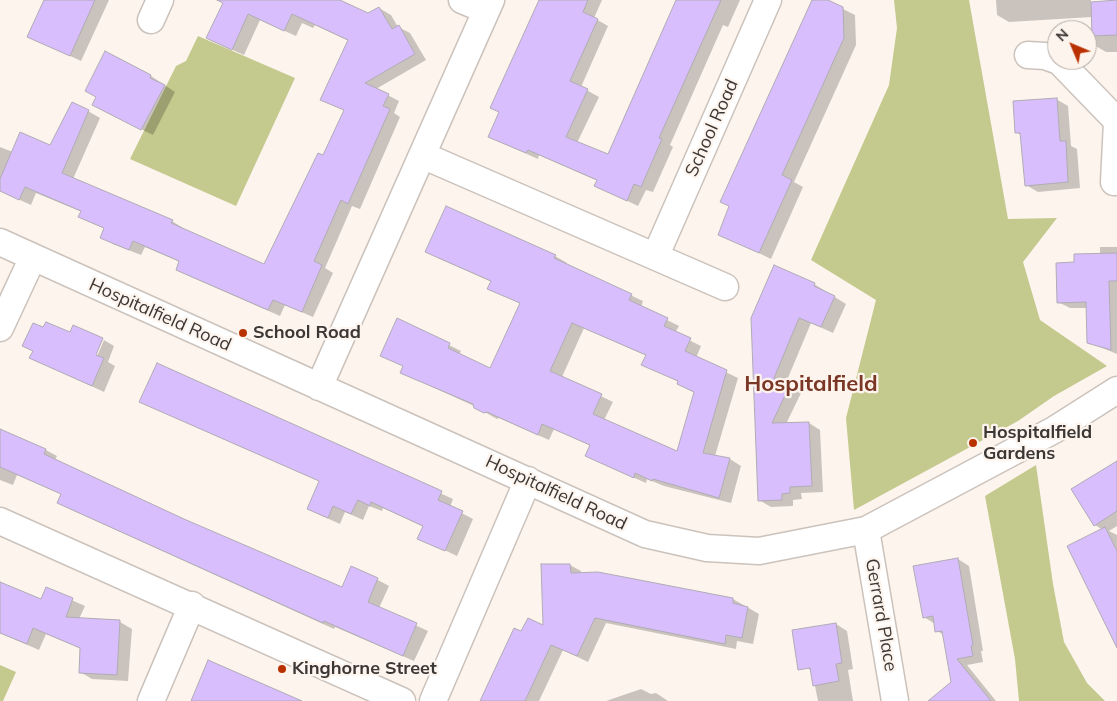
<!DOCTYPE html>
<style>
body{margin:0}
#map{position:relative;width:1117px;height:701px;overflow:hidden;background:#fdf4ed;font-family:Mulish,sans-serif}
canvas{display:block}
.north{position:absolute;left:1047px;top:20px;width:50px;height:50px;box-sizing:border-box;background:#fdf4ed;border:1px solid #afa8a3;border-radius:50%;rotate:315deg;font-size:14px;font-weight:700;line-height:20px;text-align:center;color:#3b3735}
.north::after{content:'';display:block;margin:auto;width:18px;height:22px;background:#ba3100;clip-path:polygon(50% 0,100% 100%,50% 72%,0 100%)}
</style>
<div id="map">
<canvas width="1117" height="701"></canvas>
<div class="north">N</div>
</div>
<script>
const g = document.querySelector('canvas').getContext('2d');
g.lineJoin = 'round';
function fillPath(path, color) { g.fillStyle = color; g.fill(path, 'evenodd'); }
const toPath = rows => new Path2D(rows.map(r => 'M' + r).join(''));
function strokePath(path, color, width, dash) { g.strokeStyle = color; g.lineWidth = width; g.lineCap = dash ? 'butt' : 'round'; g.setLineDash(dash || []); g.stroke(path); }
function write(font, color, halo, rows, align = 'center') {
  g.font = font + ' Mulish,sans-serif'; g.lineWidth = 4.5; g.setLineDash([]); g.textBaseline = 'middle'; g.strokeStyle = halo; g.fillStyle = color; for (const [text, x, y, turn = 0] of rows) {
    g.save(); g.translate(x, y); g.rotate((+turn || 0) * Math.PI / 180); g.textAlign = isNaN(turn) ? turn : align; if (halo) g.strokeText(text, 0, 0); g.fillText(text, 0, 0); g.restore();
  }
}
fillPath(toPath([
 [894,0,969,0,1008,219,1057,218,1023,262,1040,320,1107,366,1054,396,1018,421,854,510,846,418,876,300,811,260,889,85,897,28],
 [198,36,295,78,236,206,130,159,176,66,186,61],
 [1036,465,1053,584,1064,642,1087,683,1105,701,1019,701,1015,659,985,496],
 [0,665,16,672,3,701,0,701]
]), '#c4c98e');
fillPath(toPath([
 [45,0,109,0,81,61,29,37],
 [226,0,337,0,368,14,379,8,391,15,398,27,410,33,426,60,376,89,399,101,394,113,400,117,360,209,352,206,325,268,333,273,313,317,285,305,280,316,189,276,177,270,180,262,145,247,141,255,113,244,102,237,105,229,80,217,82,212,36,193,31,205,0,191,0,147,13,152,51,147,88,111,100,118,73,179,172,221,183,228,183,230,264,265,324,157,345,111,322,99,349,41,315,25,313,28,302,23,296,36,260,20,244,55,219,44],
 [540,0,602,0,594,18,608,26,581,87,599,97,577,143,609,156,677,0,740,0,728,27,723,25,670,145,673,147,653,192,646,190,638,206,596,186,598,181,539,155,538,159,489,137,500,112],
 [813,0,825,0,855,15,856,45,794,182,803,187,771,259,720,234],
 [996,0,1091,0,1091,3,1117,2,1117,52,1106,52,1094,45,1092,17,1009,22,997,15],
 [106,53,151,76,175,92,153,135,104,111,97,97],
 [1056,99,1068,106,1071,146,1077,149,1080,188,1038,192,1026,185,1021,135,1016,132],
 [1100,247,1117,247,1117,354,1088,342,1088,308,1070,308,1058,302,1076,263,1100,255],
 [555,256,567,263,566,265,643,301,641,307,679,326,675,333,701,346,696,358,738,378,715,456,730,459,741,466,731,503,664,486,647,479,646,483,598,462,591,446,554,429,549,440,499,418,497,419,474,406,402,373,404,366,398,320,449,345,461,351,459,355,491,369,521,304,489,288,492,282,438,258],
 [584,328,647,356,643,364,679,382,678,384,695,393,678,453,604,420,613,402,562,377],
 [814,284,846,304,833,333,811,323,785,385,801,393,786,424,809,423,820,430,823,492,801,493,802,499,793,500,793,506,771,507,759,500,752,318],
 [44,329,95,361,104,340,114,346,108,362,115,366,104,392,31,358],
 [157,364,453,499,450,507,473,519,457,556,419,538,424,527,383,508,382,511,369,506,363,520,345,512,340,524,320,515,309,509,320,481,140,402],
 [0,430,46,450,57,456,55,460,184,520,342,589,351,568,378,580,389,586,379,608,428,631,414,661,335,627,334,629,70,509,59,502,62,494,17,475,13,485,0,480],
 [1117,463,1117,526,1109,531,1117,535,1117,620,1103,530,1095,525],
 [958,559,969,566,983,651,981,651,983,662,967,665,996,701,935,701,953,682,944,635,937,631,935,624,924,617],
 [570,565,581,571,581,574,733,599,759,614,753,644,737,641,736,649,606,623,588,662,563,650,539,701,482,701,522,633,544,627,543,566],
 [0,584,42,601,47,589,85,606,79,619,120,622,132,629,128,681,92,679,80,672,82,649,46,634,39,650,0,633],
 [836,624,847,631,853,669,848,670,853,701,818,701,812,671,807,668],
 [641,689,651,694,656,693,668,701,606,701]
]), '#0003');
const building = toPath([
 [44,0,95,0,70,56,27,37,44,0],
 [217,0,340,0,368,13,379,7,392,29,399,25,415,54,365,83,389,94,383,106,390,109,348,204,341,200,314,261,322,265,302,312,273,300,268,310,176,270,179,261,133,241,129,250,100,238,104,228,78,217,81,211,25,187,19,200,0,191,0,179,20,132,50,145,72,102,89,110,62,173,173,220,171,223,264,264,318,153,323,155,344,110,320,100,348,40,292,14,284,31,248,14,232,50,206,38,223,3,217,0],
 [539,0,588,0,583,12,598,19,570,81,588,89,566,137,608,154,676,0,721,0,659,138,662,139,641,187,634,184,627,201,594,186,597,180,528,150,526,153,488,137,499,112,490,108,539,0],
 [812,0,828,0,843,7,844,38,782,175,792,180,759,253,718,235,729,206,720,202,812,0],
 [1117,0,1117,35,1092,36,1091,2,1117,0],
 [105,51,151,75,150,78,165,85,141,130,92,105,96,97,85,91,105,51],
 [1057,98,1060,141,1066,141,1068,182,1025,186,1020,133,1015,133,1013,101,1057,98],
 [446,206,556,255,554,258,632,294,629,300,668,318,664,326,691,338,685,351,727,370,703,453,730,458,719,498,653,479,652,481,635,473,634,478,585,456,590,445,542,424,538,435,487,412,484,413,474,408,473,404,400,373,403,366,380,356,397,318,450,343,448,348,490,368,520,303,487,289,491,281,425,252,446,206],
 [572,323,646,355,641,365,678,381,677,384,694,392,677,451,593,414,602,394,550,371,572,323],
 [1117,253,1117,281,1109,281,1111,350,1087,343,1086,302,1057,303,1056,263,1074,262,1074,254,1117,253],
 [774,265,815,283,814,286,835,296,821,327,799,318,774,378,790,385,772,423,809,422,812,486,790,487,790,493,782,494,782,500,758,501,751,318,774,265],
 [46,322,70,332,73,325,103,338,96,355,104,358,92,386,29,358,33,351,22,346,33,323,43,327,46,322],
 [157,363,442,491,438,500,463,511,445,551,417,539,423,526,371,502,370,506,358,500,351,514,333,506,328,518,307,509,319,481,139,402,157,363],
 [0,429,46,449,44,454,184,519,342,587,351,566,378,578,368,602,417,623,403,656,324,621,323,623,57,503,61,494,0,467,0,429],
 [1117,461,1117,511,1094,526,1071,489,1117,461],
 [1105,527,1117,551,1117,648,1067,546,1105,527],
 [958,558,973,645,971,646,973,656,957,659,991,701,928,701,951,682,942,631,935,632,933,616,923,618,913,566,958,558],
 [541,564,570,564,571,573,598,572,733,598,733,603,748,607,742,638,726,635,725,644,595,618,577,656,551,645,525,701,480,701,514,628,521,631,528,618,543,625,541,564],
 [0,582,41,599,46,587,73,598,66,617,120,620,117,675,79,673,80,648,33,628,27,644,0,633,0,582],
 [836,623,842,663,836,664,839,681,813,686,810,668,798,670,792,630,836,623],
 [208,660,302,701,191,701,208,660]
]);
fillPath(building, '#d9befd');
strokePath(building, '#afabb4', 1);
const minor = toPath([
 [462,0,486,10],
 [151,20,160,0],
 [1028,55,1045,56,1059,61,1117,121],
 [422,155,725,287],
 [1114,182,1117,122],
 [0,242,645,534,707,548,759,551,866,530,1054,430,1117,390],
 [656,255,768,0],
 [0,328,33,257],
 [319,387,491,0],
 [0,521,402,701],
 [866,530,895,701],
 [151,701,192,605],
 [433,701,528,480]
]);
strokePath(minor, '#cbc2bc', 29);
strokePath(minor, '#fff', 26);
for (const [x, y, r, color] of [
 [243,333,5,"#ba3100"],
 [973,443,5,"#ba3100"],
 [282,669,5,"#ba3100"]
]) { const dot = new Path2D(); dot.arc(x, y, r, 0, 2 * Math.PI); g.fillStyle = color; g.fill(dot); strokePath(dot, '#fdf4ed', 2); }
write('18px', '#3b3735', '#fdf4ed', [
 ["School Road",712,128,-66],
 ["Hospitalfield Road",160,315,24],
 ["Hospitalfield Road",556,493,25],
 ["Gerrard Place",881,615,80]
]);
write('bold 18px', '#3b3735', '#fdf4ed', [
 ["School Road",253,333],
 ["Hospitalfield",983,433],
 ["Gardens",983,454],
 ["Kinghorne Street",292,669]
], 'left');
write('bold 22px', '#7b3725', '#fdf4ed', [
 ["Hospitalfield",811,384]
]);
</script>
